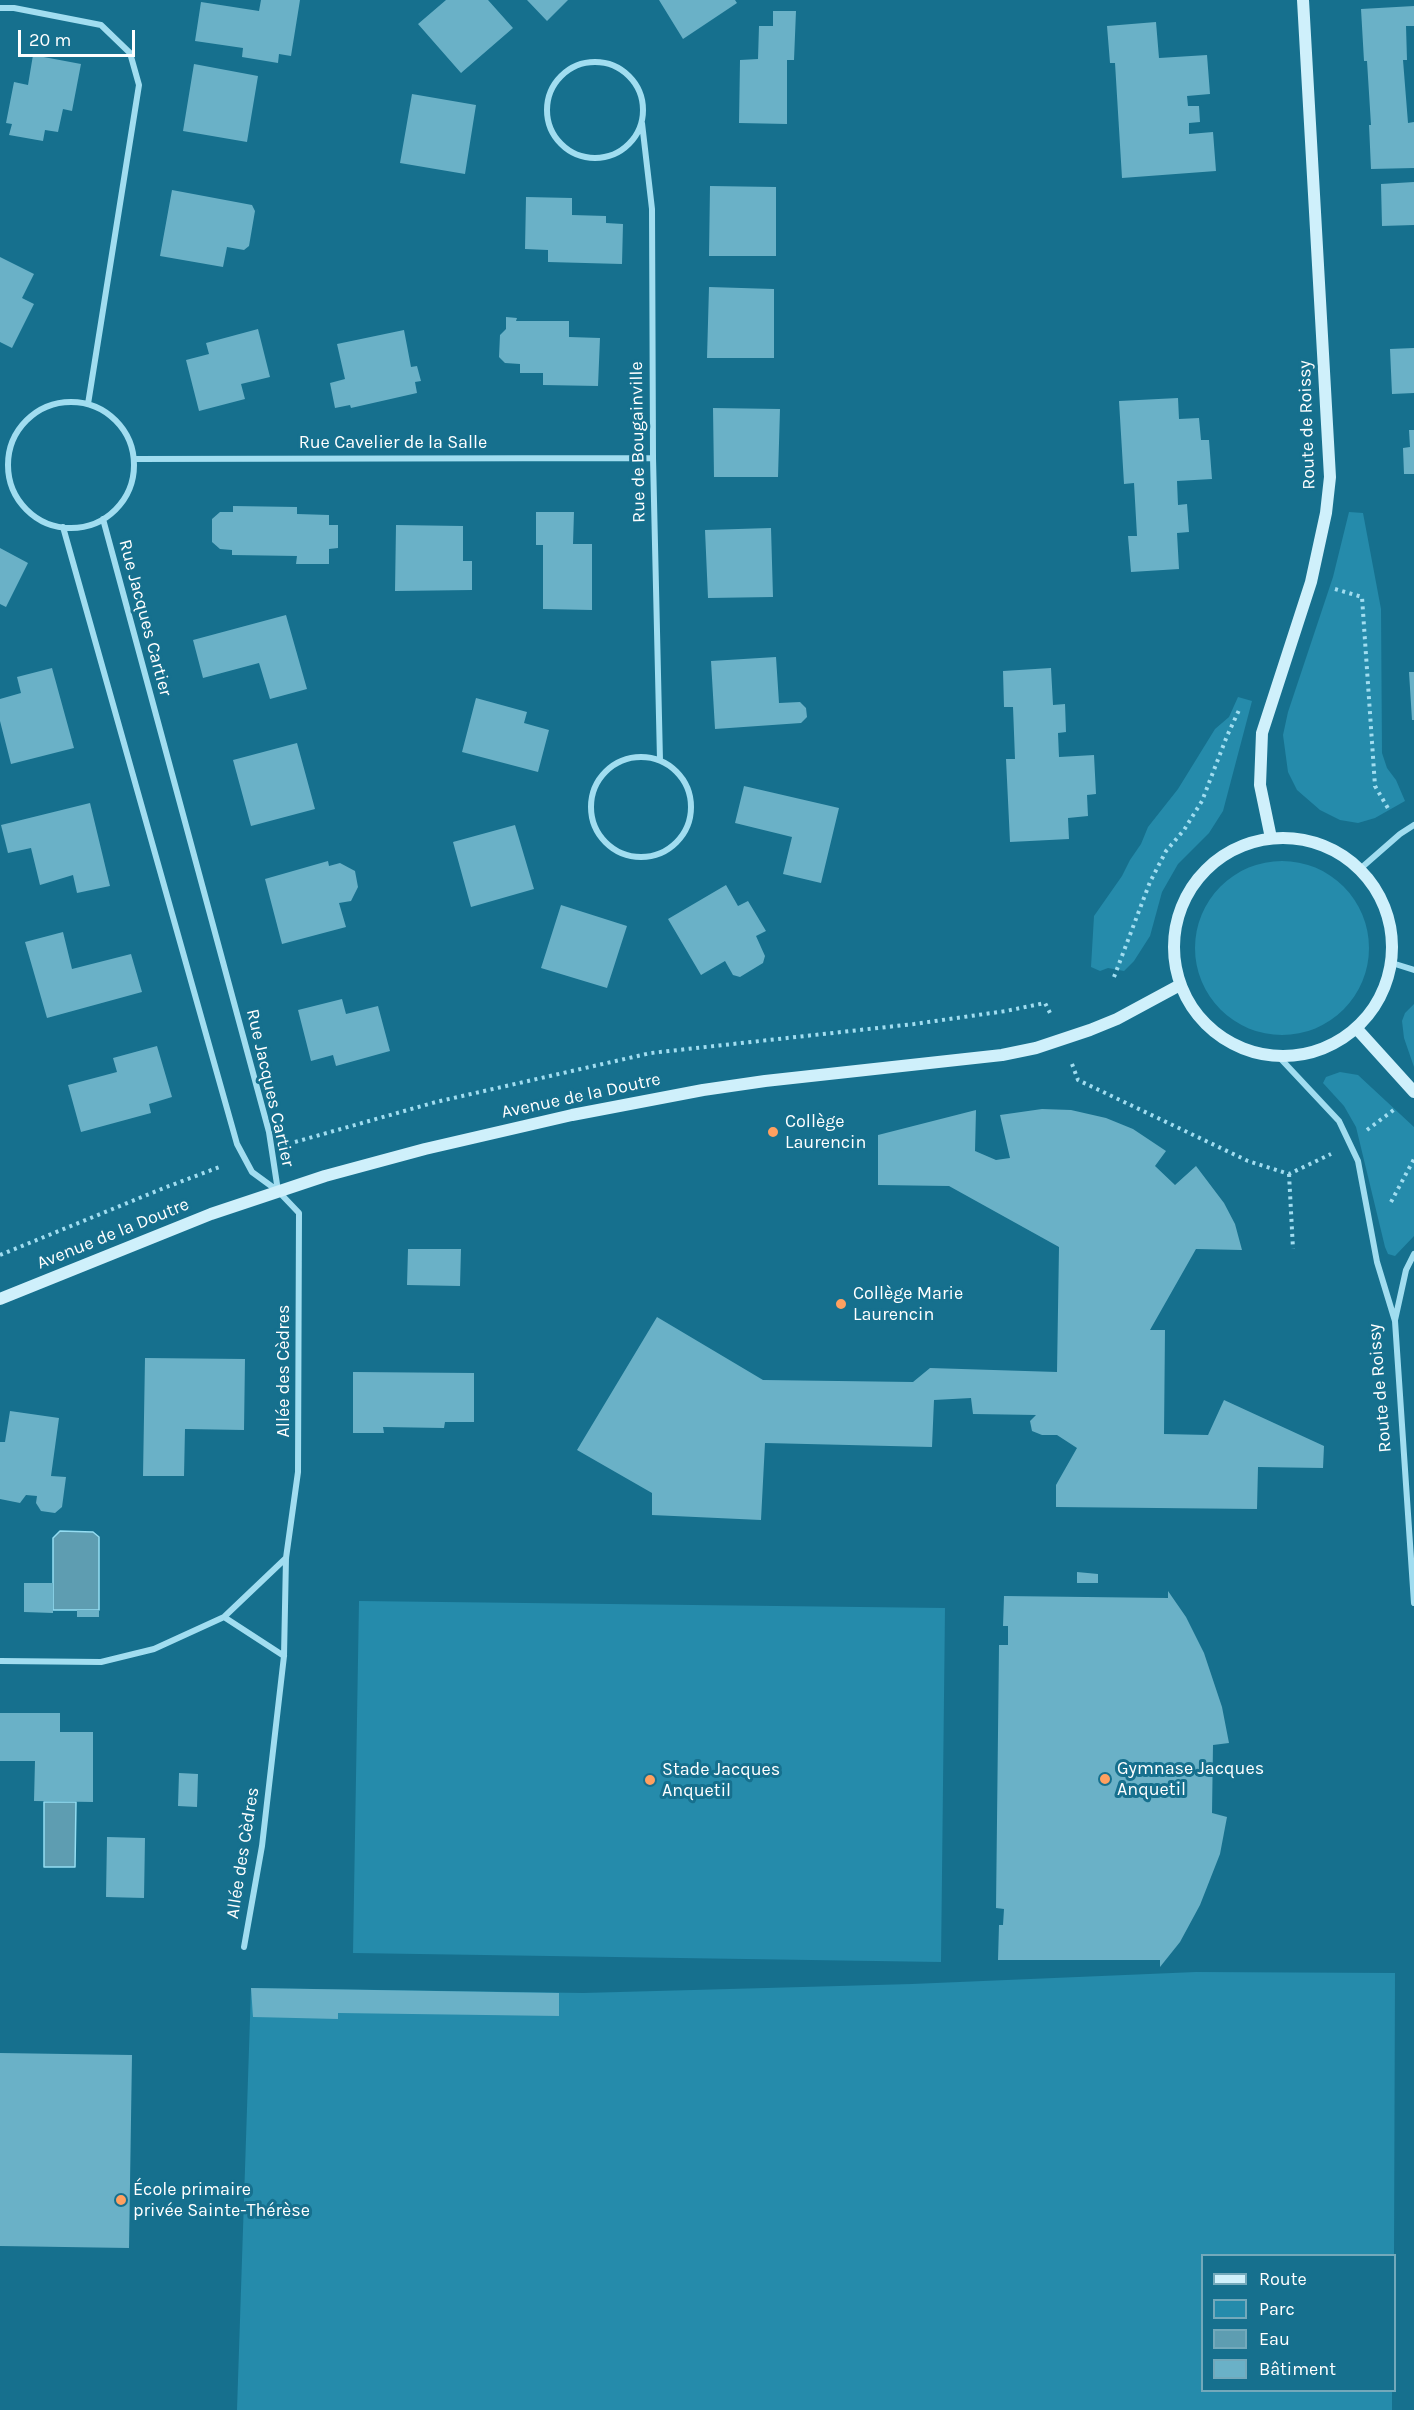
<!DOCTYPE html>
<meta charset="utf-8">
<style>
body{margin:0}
#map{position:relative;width:1414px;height:2410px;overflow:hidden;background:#16708e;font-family:Karla,sans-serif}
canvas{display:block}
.legend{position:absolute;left:1201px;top:2254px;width:195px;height:138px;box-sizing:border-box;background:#16708e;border:2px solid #73a9bb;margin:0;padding:8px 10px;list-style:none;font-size:18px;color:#fff}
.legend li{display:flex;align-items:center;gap:12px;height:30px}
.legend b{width:30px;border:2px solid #73a9bb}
.scale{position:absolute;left:18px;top:30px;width:117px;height:27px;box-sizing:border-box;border:3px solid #fff;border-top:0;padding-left:8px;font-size:18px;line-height:21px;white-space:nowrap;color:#fff;-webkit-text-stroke:4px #16708e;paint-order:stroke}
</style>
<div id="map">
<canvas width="1414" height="2410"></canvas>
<ul class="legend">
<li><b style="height:8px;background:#cff0fb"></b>Route</li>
<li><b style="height:16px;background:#258bab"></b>Parc</li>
<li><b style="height:16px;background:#5e9db1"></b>Eau</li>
<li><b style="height:16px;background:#6ab1c7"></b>Bâtiment</li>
</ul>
<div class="scale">20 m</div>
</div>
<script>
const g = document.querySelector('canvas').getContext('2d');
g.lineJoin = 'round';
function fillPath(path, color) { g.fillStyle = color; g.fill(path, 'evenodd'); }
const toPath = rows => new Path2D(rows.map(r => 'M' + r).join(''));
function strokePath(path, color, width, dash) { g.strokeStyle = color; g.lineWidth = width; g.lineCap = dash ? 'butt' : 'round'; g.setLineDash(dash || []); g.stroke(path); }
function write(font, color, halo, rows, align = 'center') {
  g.font = font + ' Karla,sans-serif'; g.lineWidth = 6; g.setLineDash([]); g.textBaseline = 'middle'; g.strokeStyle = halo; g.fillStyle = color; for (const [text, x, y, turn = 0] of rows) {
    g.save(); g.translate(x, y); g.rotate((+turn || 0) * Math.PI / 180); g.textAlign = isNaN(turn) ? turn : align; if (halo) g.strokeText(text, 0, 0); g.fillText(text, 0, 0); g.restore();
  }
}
fillPath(toPath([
 [1349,512,1363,513,1381,609,1382,753,1387,768,1396,780,1405,801,1375,818,1358,823,1340,820,1320,810,1297,790,1288,772,1283,735,1288,712,1333,577],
 [1238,697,1252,701,1223,811,1209,833,1178,864,1162,892,1150,936,1134,961,1124,971,1108,968,1100,971,1091,967,1094,916,1122,876,1130,860,1141,844,1148,827,1178,789,1215,729,1229,717],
 '1195 948a87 87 0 1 1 174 0a87 87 0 1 1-174 0Z',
 [1414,1004,1414,1067,1404,1038,1402,1021,1405,1013],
 [1340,1072,1358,1075,1414,1127,1414,1236,1395,1256,1388,1254,1385,1247,1356,1127,1344,1106,1323,1083,1326,1077],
 [359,1601,945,1608,941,1962,353,1953],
 [1196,1972,1395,1973,1394,2255,1202,2256,1202,2390,1392,2391,1392,2410,237,2410,251,1988,583,1993,912,1984]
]), '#258bab');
const water = toPath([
 [60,1531,93,1532,99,1537,99,1610,53,1610,53,1538,60,1531],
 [44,1802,76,1802,75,1867,44,1867,44,1802]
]);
fillPath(water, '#5e9db1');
strokePath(water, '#94ddf2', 1.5);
fillPath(toPath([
 [261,0,300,0,291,56,279,54,278,63,242,57,243,48,195,41,201,2,259,11],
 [446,0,488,0,513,28,461,73,418,24],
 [527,0,568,0,547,21],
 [659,0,735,0,737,3,683,39],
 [1414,6,1414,26,1406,26,1407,60,1403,60,1408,123,1414,122,1414,168,1371,169,1369,125,1371,125,1367,61,1364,61,1361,9],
 [773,11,796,11,794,60,787,60,787,124,739,123,740,60,758,59,759,26,773,26],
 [1156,22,1159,58,1207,55,1210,94,1187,96,1188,106,1199,106,1200,122,1189,123,1189,134,1213,132,1216,171,1122,178,1115,63,1110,63,1107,26],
 [33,55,81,64,72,111,63,109,58,132,45,130,43,141,9,135,12,124,6,123,14,82,28,85],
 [194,64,258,76,247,142,183,131],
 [412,94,476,105,465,174,400,163],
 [1414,182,1414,225,1382,226,1381,184],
 [710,186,776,187,776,256,709,256],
 [172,190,252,205,255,211,249,246,244,250,227,247,223,267,160,256],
 [526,197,572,198,572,215,606,216,606,223,623,224,622,264,548,262,548,250,525,249],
 [0,257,34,274,22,298,34,304,12,348,0,342],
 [709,287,774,289,774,358,707,358],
 [506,317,517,318,516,321,569,321,569,337,600,338,598,386,543,385,543,373,520,373,520,364,505,363,499,357,500,335,506,329],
 [258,329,270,377,241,384,245,399,199,411,186,360,209,354,206,343],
 [404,330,411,367,417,366,421,381,415,382,417,393,351,408,350,405,335,408,330,383,345,379,337,344],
 [1414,348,1414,393,1392,394,1390,349],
 [1178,398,1179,419,1199,418,1201,440,1209,440,1212,479,1177,481,1178,505,1187,504,1189,532,1177,533,1179,569,1131,572,1128,536,1137,536,1134,483,1124,484,1119,401],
 [713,408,780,409,778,477,714,477],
 [1409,430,1414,430,1414,474,1404,474,1403,448,1410,447],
 [233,506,297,507,297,514,329,515,329,525,338,525,338,548,329,549,329,564,296,564,297,556,232,555,232,550,220,549,212,542,212,519,220,512,233,512],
 [536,512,574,512,573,544,592,544,592,610,543,609,543,545,536,545],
 [396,525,463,526,463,561,472,561,472,590,395,591],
 [771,528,773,597,708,598,705,530],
 [0,548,28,563,6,607,0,604],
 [286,615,307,689,270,699,259,663,203,678,193,640],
 [776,657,779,703,800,702,806,708,807,717,801,723,715,729,711,661],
 [52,668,74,748,11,764,0,721,0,699,21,693,17,677],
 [1051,668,1053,705,1065,704,1066,732,1058,733,1059,757,1094,755,1096,794,1087,795,1088,816,1068,818,1069,839,1010,842,1006,759,1015,759,1013,707,1004,707,1003,671],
 [1409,672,1414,672,1414,720,1412,720],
 [476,698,527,712,524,723,549,730,538,772,462,752],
 [297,743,315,809,251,826,233,760],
 [744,786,839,808,821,883,783,874,792,837,735,823],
 [90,803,110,886,77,893,73,875,40,885,31,848,8,853,1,825],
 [515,825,534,889,471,907,453,842],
 [328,861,329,866,340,863,355,871,358,887,351,901,339,903,346,927,282,944,265,879],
 [726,885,738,906,748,901,766,931,756,936,765,956,763,963,740,977,733,975,725,961,701,975,668,919],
 [561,905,627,926,607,988,541,968],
 [63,932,72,969,131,954,142,992,47,1018,25,942],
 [342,999,346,1014,378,1006,390,1051,336,1066,333,1055,311,1061,298,1010],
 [157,1046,172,1097,149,1104,151,1113,81,1132,68,1085,117,1072,113,1058],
 [1042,1109,1071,1110,1106,1118,1133,1129,1166,1151,1155,1166,1175,1185,1196,1166,1224,1203,1235,1224,1242,1250,1196,1249,1150,1330,1165,1330,1164,1434,1208,1435,1224,1400,1324,1446,1323,1468,1258,1467,1257,1509,1056,1507,1056,1485,1077,1448,1057,1435,1042,1435,1032,1431,1030,1421,1036,1415,973,1414,971,1398,934,1400,932,1447,765,1443,761,1520,652,1515,652,1493,577,1450,657,1317,763,1380,913,1382,930,1368,1057,1372,1059,1247,949,1186,878,1185,878,1135,976,1110,975,1151,996,1160,1010,1158,1000,1115],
 [408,1249,461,1249,460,1286,407,1285],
 [145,1358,245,1359,244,1430,185,1429,184,1476,143,1476],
 [353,1372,474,1373,474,1422,445,1422,444,1428,383,1427,384,1433,353,1433],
 [10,1411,59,1418,51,1476,66,1477,62,1507,55,1513,41,1511,36,1503,37,1496,26,1495,20,1503,0,1499,0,1442,5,1442],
 [1077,1572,1098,1574,1098,1583,1077,1583],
 [24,1583,53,1583,53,1613,24,1612],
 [1168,1591,1186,1617,1204,1653,1222,1707,1229,1743,1213,1745,1212,1813,1227,1817,1220,1854,1200,1905,1180,1942,1160,1967,1160,1960,998,1960,999,1925,1003,1925,1004,1909,996,1908,999,1645,1008,1645,1008,1626,1003,1626,1004,1596,1168,1598],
 [77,1610,99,1610,99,1617,77,1617],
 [0,1713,60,1713,60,1732,93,1732,93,1802,34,1801,35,1761,0,1761],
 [179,1773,198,1774,197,1807,178,1806],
 [107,1837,145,1838,144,1898,106,1897],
 [251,1988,559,1993,559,2016,338,2013,338,2019,253,2017],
 [0,2053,132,2055,129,2248,0,2246]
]), '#6ab1c7');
strokePath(toPath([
 [1335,589,1362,597,1375,786,1389,810],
 [1114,977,1150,882,1166,851,1184,830,1202,801,1227,736,1240,708],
 [1072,1064,1078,1080,1248,1161,1289,1174,1331,1154],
 [1367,1130,1395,1109],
 [295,1142,436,1102,651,1053,914,1024,1006,1011,1045,1003,1051,1015],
 [1289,1174,1293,1249],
 [1391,1202,1414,1159],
 [0,1255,164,1188,222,1166]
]), '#a1ddf0', 4, [3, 4.5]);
strokePath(toPath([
 [0,8,14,8,101,25,130,53,139,85,88,404],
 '547 110a48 48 0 1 1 96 0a48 48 0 1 1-96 0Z',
 [642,123,652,209,653,458,660,760],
 '8 465a63 63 0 1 1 126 0a63 63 0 1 1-126 0Z',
 [134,459,653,458],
 [63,527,237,1144,252,1172,278,1191,269,1132,103,519],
 '591 807a50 50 0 1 1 100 0a50 50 0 1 1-100 0Z',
 [1360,869,1400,834,1414,825],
 [1392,963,1414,970],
 [1279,1057,1339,1121,1358,1161,1377,1262,1395,1321,1414,1603],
 [1395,1320,1406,1270,1414,1254],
 [224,1617,284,1656],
 [0,1661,101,1662,154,1649,224,1617,286,1558],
 [244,1947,262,1846,284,1656,286,1558,298,1472,299,1213,279,1192]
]), '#a1ddf0', 6);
strokePath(toPath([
 '1174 947a109 109 0 1 1 218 0a109 109 0 1 1-218 0Z',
 [1271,838,1260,785,1262,733,1311,582,1326,513,1330,477,1303,0],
 [1357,1029,1414,1092],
 [0,1299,211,1214,325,1176,425,1149,572,1115,703,1090,765,1081,1002,1055,1036,1048,1090,1030,1117,1019,1180,985]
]), '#cff0fb', 12);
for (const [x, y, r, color] of [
 [773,1132,6,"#ffa060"],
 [841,1304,6,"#ffa060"],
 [1105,1779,6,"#ffa060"],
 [650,1780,6,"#ffa060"],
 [121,2200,6,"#ffa060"]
]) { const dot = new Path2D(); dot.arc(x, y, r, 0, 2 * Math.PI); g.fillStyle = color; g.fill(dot); strokePath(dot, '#16708e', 2); }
write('18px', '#fff', '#16708e', [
 ["Route de Roissy",1307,425,-92],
 ["Rue de Bougainville",638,442,-91],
 ["Rue Cavelier de la Salle",393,443],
 ["Rue Jacques Cartier",145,618,75],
 ["Rue Jacques Cartier",270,1088,77],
 ["Avenue de la Doutre",581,1096,-12],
 ["Avenue de la Doutre",113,1234,-22],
 ["Allée des Cèdres",284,1371,-90],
 ["Route de Roissy",1380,1388,-95],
 ["Allée des Cèdres",243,1853,-81]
]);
write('18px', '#fff', '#16708e', [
 ["Collège",785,1122],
 ["Laurencin",785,1143],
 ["Collège Marie",853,1294],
 ["Laurencin",853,1315],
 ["Gymnase Jacques",1117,1769],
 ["Anquetil",1117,1790],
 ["Stade Jacques",662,1770],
 ["Anquetil",662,1791],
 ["École primaire",133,2190],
 ["privée Sainte-Thérèse",133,2211]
], 'left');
</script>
